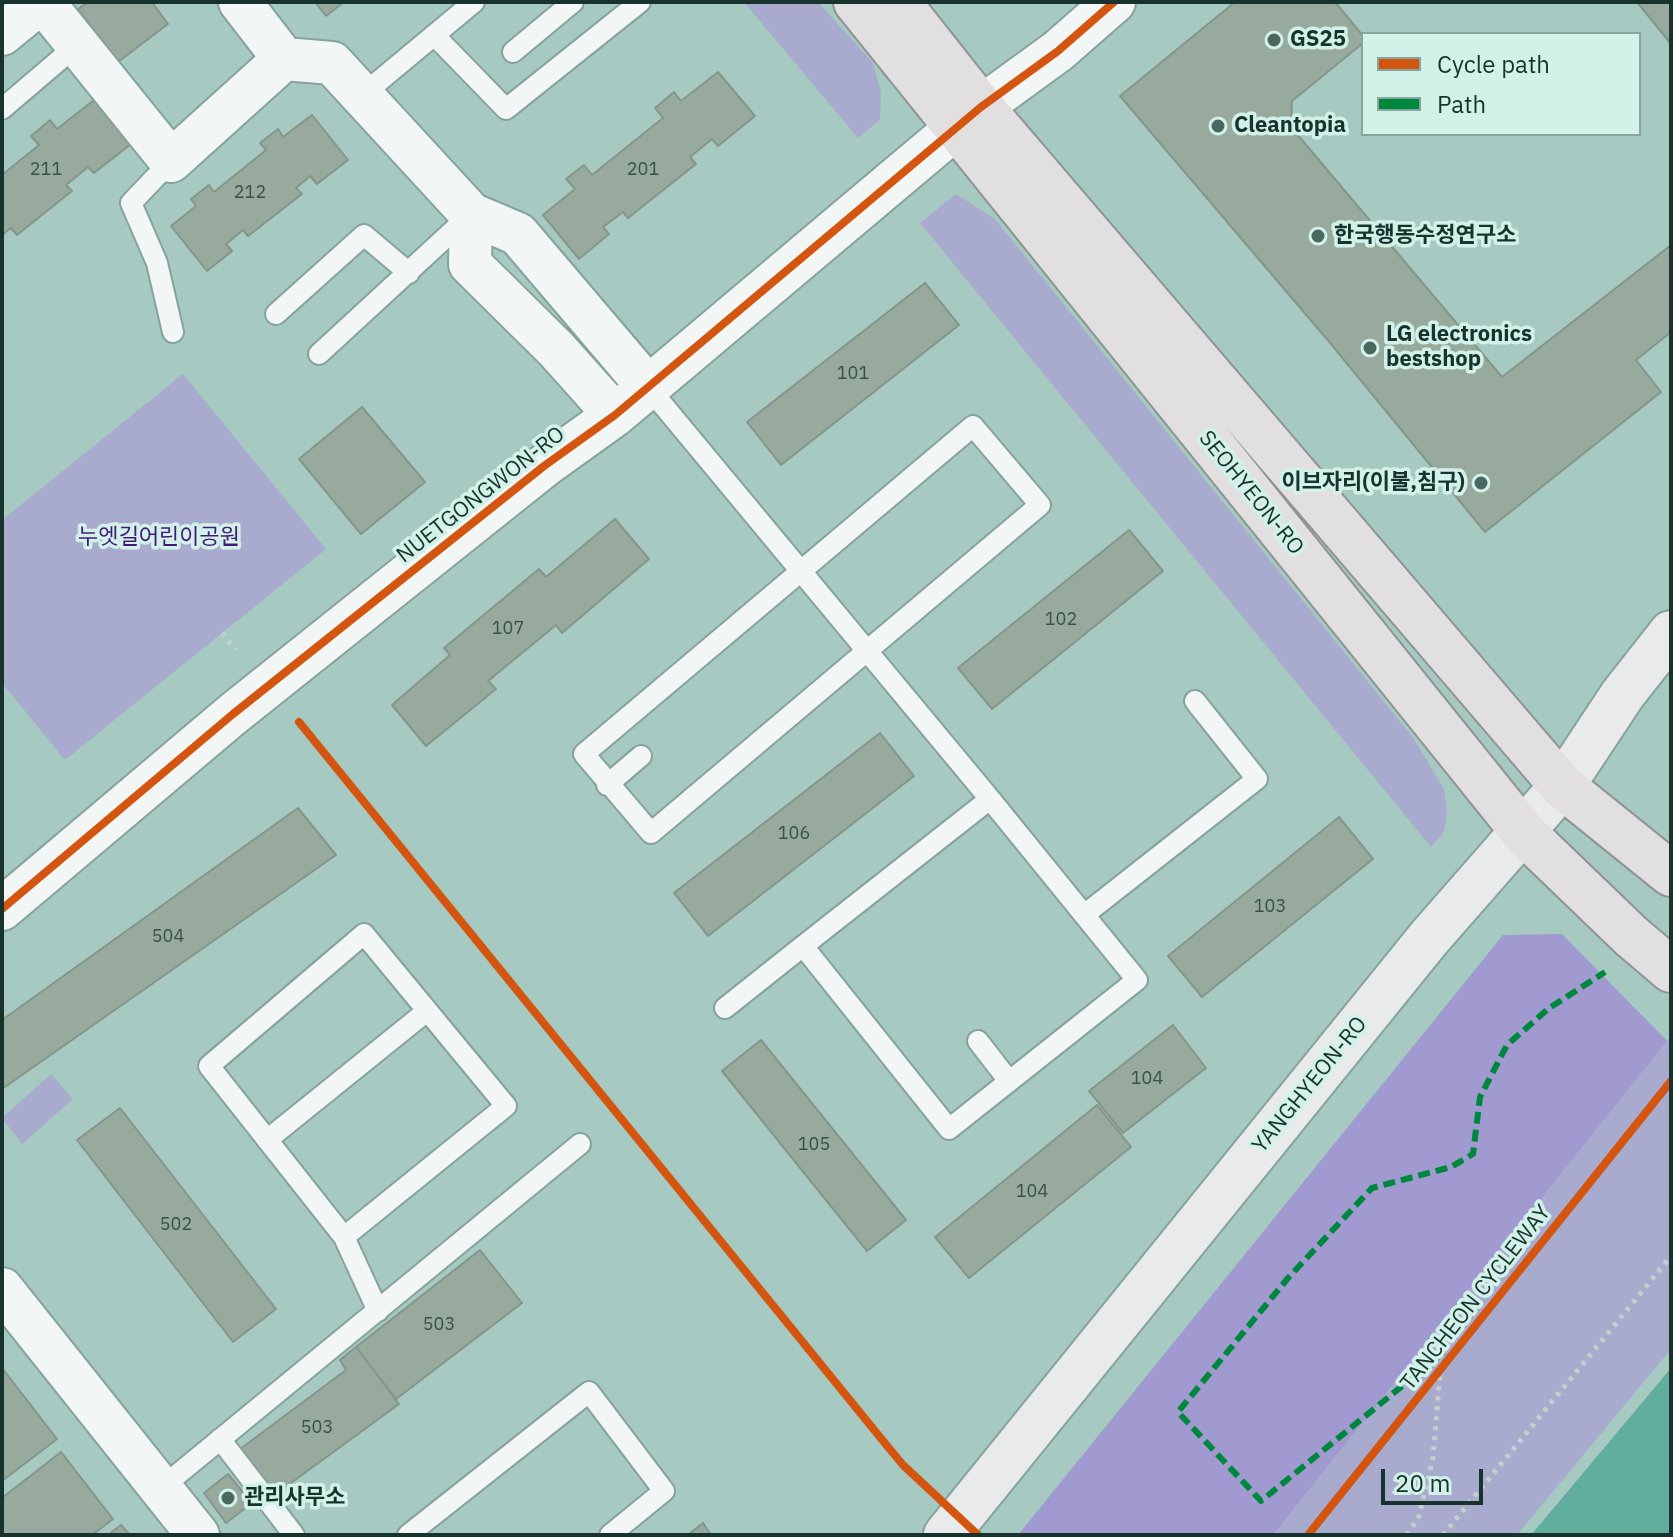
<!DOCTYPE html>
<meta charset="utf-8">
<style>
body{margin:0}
#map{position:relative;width:1673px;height:1537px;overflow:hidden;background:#a6c9c1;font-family:"IBM Plex Sans",sans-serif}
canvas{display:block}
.frame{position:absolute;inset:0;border:4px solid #18332d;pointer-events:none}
.legend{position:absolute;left:1361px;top:32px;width:280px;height:104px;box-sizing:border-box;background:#d2f1e9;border:2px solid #88a59e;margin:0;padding:10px 14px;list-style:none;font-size:24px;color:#18332d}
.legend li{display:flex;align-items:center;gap:16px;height:40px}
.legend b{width:40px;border:2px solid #88a59e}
.scale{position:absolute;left:1381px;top:1469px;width:102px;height:36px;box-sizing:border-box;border:4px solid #18332d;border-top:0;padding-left:10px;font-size:24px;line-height:28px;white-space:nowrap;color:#18332d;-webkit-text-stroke:6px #d2f1e9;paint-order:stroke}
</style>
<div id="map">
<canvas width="1673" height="1537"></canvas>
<div class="frame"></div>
<ul class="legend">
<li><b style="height:10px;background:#d3550f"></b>Cycle path</li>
<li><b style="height:10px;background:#00873e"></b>Path</li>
</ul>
<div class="scale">20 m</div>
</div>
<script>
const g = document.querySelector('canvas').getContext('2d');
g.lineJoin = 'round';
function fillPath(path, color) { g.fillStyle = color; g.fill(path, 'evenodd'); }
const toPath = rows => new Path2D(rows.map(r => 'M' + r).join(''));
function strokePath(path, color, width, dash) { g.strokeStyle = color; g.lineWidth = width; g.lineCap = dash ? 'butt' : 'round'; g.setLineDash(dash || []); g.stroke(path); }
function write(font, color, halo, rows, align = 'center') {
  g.font = font + ' "IBM Plex Sans","Noto Sans KR",sans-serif'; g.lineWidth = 7; g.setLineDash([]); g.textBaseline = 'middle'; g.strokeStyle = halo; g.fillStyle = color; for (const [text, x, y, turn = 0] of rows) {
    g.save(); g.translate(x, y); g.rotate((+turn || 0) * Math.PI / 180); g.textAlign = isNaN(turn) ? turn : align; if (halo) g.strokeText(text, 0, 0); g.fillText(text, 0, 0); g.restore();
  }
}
fillPath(toPath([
 [744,2,818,2,873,63,881,91,880,120,858,138],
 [956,194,995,219,1414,739,1444,789,1447,811,1444,832,1431,847,920,223],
 [183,374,326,549,65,760,2,683,2,520],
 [1671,1036,1671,1349,1517,1535,1273,1535],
 [51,1074,73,1099,22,1144,2,1118]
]), '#a8abce');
fillPath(toPath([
 [1562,934,1667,1041,1273,1535,1018,1535,1503,935]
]), '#a09ad0');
fillPath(toPath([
 [1671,1368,1671,1535,1531,1535,1558,1503]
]), '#61ae9f');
const building = toPath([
 [88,2,152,2,168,24,118,62,78,9,88,2],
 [315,2,344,2,326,16,315,2],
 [1235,2,1335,2,1363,36,1363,43,1292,101,1291,127,1502,377,1671,245,1671,332,1636,360,1661,392,1485,532,1331,344,1120,96,1235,2],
 [1637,2,1671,2,1671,44,1637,2],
 [718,72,755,116,718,146,712,139,690,157,696,164,628,218,623,212,603,227,609,234,579,259,543,215,575,189,566,179,584,165,592,175,663,118,655,108,674,92,681,101,718,72],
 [94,100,131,144,94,173,88,167,66,185,72,191,17,235,11,228,2,235,2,175,39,145,31,136,50,120,57,129,94,100],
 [312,115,348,160,317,184,310,176,296,188,302,194,248,236,243,230,226,244,232,251,207,271,171,226,196,206,191,199,209,185,214,192,266,150,260,143,278,129,283,137,312,115],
 [925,283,959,325,781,465,747,422,925,283],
 [362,407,425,482,361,534,299,459,362,407],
 [615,519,649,559,562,633,556,625,488,681,496,689,426,746,392,705,450,655,444,648,539,569,546,577,615,519],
 [1129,530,1163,571,992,709,958,668,1129,530],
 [880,733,914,776,708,936,674,893,880,733],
 [298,808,336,855,2,1089,2,1020,298,808],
 [1339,817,1373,859,1202,997,1168,956,1339,817],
 [1173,1025,1206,1068,1123,1133,1089,1091,1173,1025],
 [761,1040,906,1220,867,1251,722,1071,761,1040],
 [1097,1105,1131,1147,969,1278,935,1237,1097,1105],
 [120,1108,276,1309,233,1342,77,1140,120,1108],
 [480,1250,522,1303,396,1399,356,1347,480,1250],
 [356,1347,399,1404,269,1499,235,1453,346,1370,340,1360,356,1347],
 [2,1368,57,1439,2,1481,2,1368],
 [61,1452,113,1519,92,1535,2,1535,2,1498,61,1452],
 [228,1474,252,1503,226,1523,204,1493,228,1474],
 [703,1523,711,1535,688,1535,703,1523],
 [121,1525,130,1535,108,1535,121,1525]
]);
fillPath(building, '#98a99d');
strokePath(building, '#849689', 2);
const lane = toPath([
 [434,35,506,109,640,2],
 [513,52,573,2],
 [361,96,474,2],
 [2,109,77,45],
 [171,161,131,203,157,263,173,332],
 [276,314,364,235,409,273],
 [319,354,470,215],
 [648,387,990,799,1137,980,949,1129,803,946,990,799],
 [973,426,1040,505,651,833,584,754,973,426],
 [607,785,641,756],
 [1084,915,1257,779,1195,701],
 [725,1008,803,946],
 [978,1041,1009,1081],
 [267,1140,427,1011],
 [344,1237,506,1106,364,934,209,1066,344,1237,378,1311],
 [220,1439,294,1535],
 [161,1488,580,1144],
 [408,1535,589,1392,664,1491,610,1535]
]);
const street = toPath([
 [43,2,171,161,284,59],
 [240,2,284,59,332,63,471,214,518,234,648,387],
 [2,34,41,2],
 [471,214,470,264,556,349,615,415],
 [2,909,233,714,544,466,615,415,981,107,1058,51,1114,2],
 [2,1289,198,1535]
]);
const secondary = toPath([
 [946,1535,1429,938,1562,786,1623,694,1671,633]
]);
const primary = toPath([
 [856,2,1524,833,1631,936,1671,970],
 [898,2,981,107,1562,786,1671,874]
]);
strokePath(lane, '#86a29c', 24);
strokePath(street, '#86a29c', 46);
strokePath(secondary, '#86a29c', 48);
strokePath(primary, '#8e9494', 48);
strokePath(toPath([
 [222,633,236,650],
 [299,722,903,1465],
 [1407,1535,1419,1516,1433,1458,1440,1373],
 [1443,1535,1671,1256]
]), '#c5d0cd', 5, [4, 6]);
strokePath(lane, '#f2f7f6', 20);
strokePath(street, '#f2f7f6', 42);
strokePath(secondary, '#e9ebeb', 44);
strokePath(primary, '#e2dfe0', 44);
strokePath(toPath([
 [1444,1352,1261,1501,1178,1412,1288,1278,1372,1188,1451,1167,1473,1154,1480,1097,1507,1045,1548,1009,1605,972]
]), '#00873e', 6, [12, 6]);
strokePath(toPath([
 [299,722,888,1447,903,1465,978,1535],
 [2,909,233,714,544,466,615,415,981,107,1058,51,1114,2],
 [1308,1535,1671,1081]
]), '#d3550f', 8);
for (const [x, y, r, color] of [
 [1274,40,8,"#4a6861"],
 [1218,126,8,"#4a6861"],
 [1318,236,8,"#4a6861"],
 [1370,348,8,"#4a6861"],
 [1481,483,8,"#4a6861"],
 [228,1498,8,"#4a6861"]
]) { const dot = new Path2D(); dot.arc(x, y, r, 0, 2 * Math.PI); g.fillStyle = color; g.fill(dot); strokePath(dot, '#d2f1e9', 3); }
write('18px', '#385049', null, [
 ["211",46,170],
 ["201",643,170],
 ["212",250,193],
 ["101",853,374],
 ["102",1061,620],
 ["107",508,629],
 ["106",794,834],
 ["103",1270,907],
 ["504",168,937],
 ["104",1147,1079],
 ["105",814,1145],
 ["104",1032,1192],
 ["502",176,1225],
 ["503",439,1325],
 ["503",317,1428]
]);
write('bold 22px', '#18332d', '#d2f1e9', [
 ["GS25",1290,40],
 ["Cleantopia",1234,126],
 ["한국행동수정연구소",1334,236],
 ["LG electronics",1386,335],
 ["bestshop",1386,360],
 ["이브자리(이불,침구)",1465,483,"right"],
 ["관리사무소",244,1498]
], 'left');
write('22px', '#18332d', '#d2f1e9', [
 ["SEOHYEON-RO",1251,493,51],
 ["NUETGONGWON-RO",481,495,-38],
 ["YANGHYEON-RO",1310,1085,-51],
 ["TANCHEON CYCLEWAY",1476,1298,-52]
]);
write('22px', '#441977', '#d2f1e9', [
 ["누엣길어린이공원",159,538]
]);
</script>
